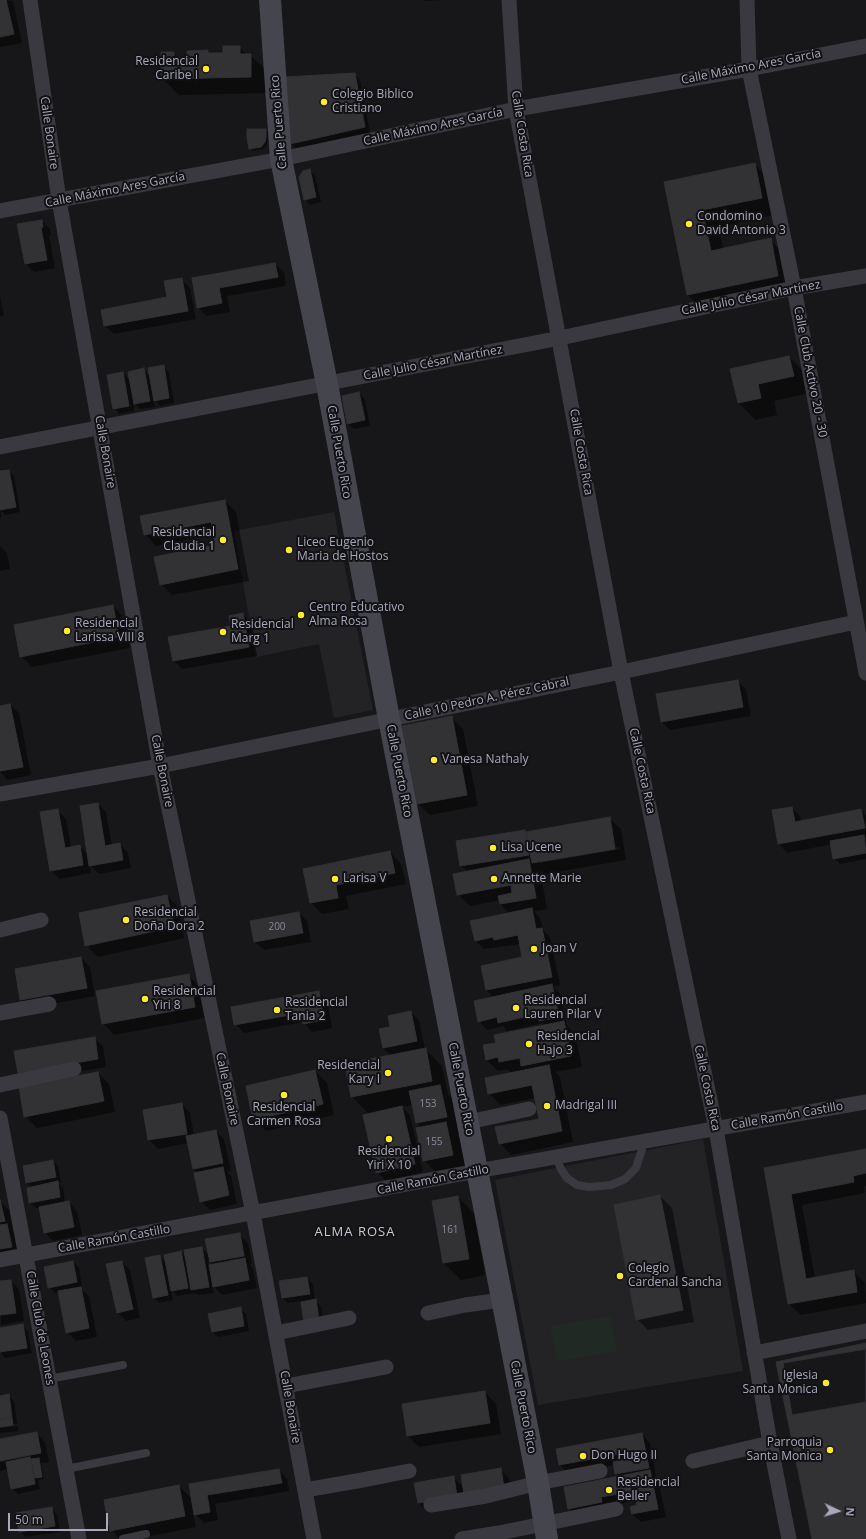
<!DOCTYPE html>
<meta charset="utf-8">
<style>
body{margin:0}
#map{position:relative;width:866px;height:1539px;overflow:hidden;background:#171719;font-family:"Open Sans",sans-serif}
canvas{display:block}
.north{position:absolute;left:818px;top:1491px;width:40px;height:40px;-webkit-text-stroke:3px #121214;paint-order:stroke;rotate:94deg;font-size:11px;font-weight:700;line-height:16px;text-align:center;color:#a8a9ba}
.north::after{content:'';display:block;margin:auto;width:14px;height:18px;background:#a8a9ba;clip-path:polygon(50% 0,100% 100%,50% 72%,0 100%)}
.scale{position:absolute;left:8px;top:1513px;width:100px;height:18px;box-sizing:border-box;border:2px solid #a8a9ba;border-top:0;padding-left:5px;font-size:12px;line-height:14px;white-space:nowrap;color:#a8a9ba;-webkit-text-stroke:3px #121214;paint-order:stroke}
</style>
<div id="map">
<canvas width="866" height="1539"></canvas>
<div class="north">N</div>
<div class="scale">50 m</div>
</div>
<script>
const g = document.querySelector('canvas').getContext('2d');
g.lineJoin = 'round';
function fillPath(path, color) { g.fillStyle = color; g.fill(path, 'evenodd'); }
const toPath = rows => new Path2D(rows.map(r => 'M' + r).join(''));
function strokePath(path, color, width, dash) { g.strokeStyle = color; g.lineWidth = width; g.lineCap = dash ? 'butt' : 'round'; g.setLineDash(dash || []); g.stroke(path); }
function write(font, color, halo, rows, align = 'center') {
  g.font = font + ' "Open Sans",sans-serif'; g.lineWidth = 4; g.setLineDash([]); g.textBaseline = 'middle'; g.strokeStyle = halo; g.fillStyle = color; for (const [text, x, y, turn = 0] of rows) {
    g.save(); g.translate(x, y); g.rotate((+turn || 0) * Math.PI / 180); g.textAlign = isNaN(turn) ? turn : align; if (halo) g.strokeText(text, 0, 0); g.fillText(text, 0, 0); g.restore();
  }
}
fillPath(toPath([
 [334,512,373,710,334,718,319,644,256,657,234,531],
 [703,1139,743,1371,538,1405,495,1180]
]), '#232326');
fillPath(toPath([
 [611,1316,617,1351,557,1362,550,1326]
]), '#202923');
fillPath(toPath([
 [0,0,13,1,22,43,0,47],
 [424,0,443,0,426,1],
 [239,47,247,55,250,55,267,71,267,93,179,95,162,78,173,53,181,61,188,61,208,51,210,54,224,54],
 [355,74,360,80,370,133,297,149,291,143],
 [266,130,268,132,267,145,264,149,253,151,250,148],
 [754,164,771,181,778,214,719,227,723,249,770,240,787,256,795,293,704,312,688,295,665,183],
 [309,170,315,176,321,202,310,205,305,199],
 [42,221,50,229,51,235,49,236,55,268,34,272,25,263],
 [275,264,284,272,286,286,227,296,230,312,206,316,198,307,193,279],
 [181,279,190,288,196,319,114,334,105,326,169,298],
 [0,296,4,316,0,316],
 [789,357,806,374,810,393,774,401,777,415,755,420,739,403,731,369],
 [163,366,169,372,174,403,160,406,154,400,155,407,140,409,133,402,134,411,119,414,114,408,123,373,130,381,144,370,150,376],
 [359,393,365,399,370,426,354,429,348,424,343,397],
 [8,471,14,476,20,512,5,515,0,510,2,517,0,518,0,472],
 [225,501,236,512,249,581,172,595,161,584,216,546,214,534,156,546,145,534],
 [0,546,7,553,10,569,0,571],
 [113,606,124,618,130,648,32,667,21,656],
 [243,614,252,623,257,656,182,669,173,660,232,627],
 [737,681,746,689,751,716,670,730,662,722],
 [10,705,19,713,31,775,8,780,0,772,0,707],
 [451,717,463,729,478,806,430,815,418,804,403,727],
 [98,804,106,812,112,846,120,844,128,853,131,868,99,874,90,865,91,873,60,879,51,871,57,810,66,819,71,847,79,846,89,855],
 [792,808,800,816,801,822,861,810,866,816,866,838,865,838,866,839,866,859,840,864,834,858,832,844,787,853,779,844,773,811],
 [609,818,621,829,626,860,544,874,540,870,547,909,534,911,540,918,543,930,550,937,560,985,553,987,560,994,567,1026,575,1034,582,1067,555,1072,560,1077,573,1142,511,1155,500,1143,540,1119,536,1098,500,1105,489,1093,512,1073,507,1069,498,1071,487,1060,497,1043,546,1026,543,1023,507,1031,503,1026,487,1030,479,1021,494,998,486,990,482,966,524,958,521,944,484,949,476,941,510,914,500,904,500,900,470,906,458,894,468,872,461,866,525,831,527,833],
 [620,847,620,849,540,863,540,861],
 [390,852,401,864,406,884,346,896,349,909,322,914,311,903,304,870],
 [167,896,178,907,184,938,98,957,86,945],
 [299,913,307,921,311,942,264,950,255,942,251,922],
 [81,958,90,967,95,996,30,1008,21,999],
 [188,975,200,987,205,1018,114,1035,103,1023],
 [318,992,327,1001,332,1028,312,1032,303,1022,244,1033,235,1024],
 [411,1012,419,1021,425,1049,442,1066,448,1094,457,1103,463,1133,457,1135,462,1140,469,1171,440,1177,424,1160,422,1128,417,1122,413,1105,402,1107,410,1115,423,1172,386,1181,377,1172,369,1114,352,1097,346,1065,392,1056,383,1048,391,1028],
 [94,1038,103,1046,106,1067,28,1081,19,1073,16,1052],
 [315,1071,327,1083,334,1115,266,1131,254,1119],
 [98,1073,109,1084,115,1112,37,1128,25,1116],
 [182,1104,190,1113,194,1135,216,1131,224,1139,231,1171,227,1172,231,1176,237,1204,210,1210,201,1201,198,1173,194,1169,188,1143,158,1149,149,1140,144,1111],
 [866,1150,866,1186,864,1187,865,1193,802,1205,815,1278,853,1271,865,1283,866,1303,801,1315,789,1304,765,1169],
 [53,1161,58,1167,61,1182,58,1183,63,1188,65,1203,69,1202,77,1211,82,1235,53,1241,45,1232,40,1208,36,1208,30,1203,28,1188,32,1188,27,1183],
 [660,1196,672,1208,694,1322,648,1330,637,1319],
 [458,1197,474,1214,485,1275,461,1280,444,1263],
 [0,1201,9,1210,13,1229,11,1229,15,1233,20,1255,0,1259],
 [239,1234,248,1243,252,1264,250,1265,253,1268,257,1288,222,1295,212,1285,214,1293,198,1295,195,1293,177,1296,171,1289,173,1300,159,1303,154,1297,160,1256,166,1263,181,1252,187,1258,202,1248,209,1255],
 [208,1259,214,1265,209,1266],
 [73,1262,79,1268,82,1287,80,1288,89,1296,97,1337,76,1341,67,1332,59,1292,55,1293,49,1287],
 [122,1262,130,1270,140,1318,126,1321,117,1312],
 [307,1278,313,1284,315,1301,321,1306,324,1325,305,1322,302,1301,288,1303,283,1298],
 [11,1281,19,1289,24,1321,1,1325,0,1282],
 [240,1309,246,1314,249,1331,218,1337,212,1332],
 [22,1325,28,1331,32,1353,5,1358,0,1352,0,1329],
 [485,1392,496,1404,501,1434,419,1447,408,1436],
 [8,1395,14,1401,17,1424,0,1426,0,1397],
 [18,1426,18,1431,0,1433,0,1428],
 [36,1433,45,1442,49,1462,41,1463,44,1479,38,1480,40,1489,18,1494,12,1488,8,1469,0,1471,0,1440],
 [642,1434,650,1443,656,1476,655,1476,658,1480,666,1517,641,1522,632,1514,639,1506,638,1503,633,1501,609,1506,578,1517,569,1508,620,1477,616,1473,614,1465,568,1473,560,1465],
 [500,1469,509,1478,512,1496,474,1502,463,1492,465,1505,427,1511,419,1503,416,1484,453,1477,464,1488],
 [279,1470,287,1479,289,1491,215,1504,218,1520,204,1523,193,1512,196,1527,137,1539,120,1539,111,1530,179,1486,190,1497,192,1503,193,1503,190,1485],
 [52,1509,57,1514,60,1532,25,1537,20,1531]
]), '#0007');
const building = toPath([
 [0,0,6,0,14,34,0,37,0,0],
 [223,46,240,46,240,54,251,54,251,77,161,79,161,52,174,52,174,60,187,60,187,51,208,50,208,53,223,53,223,46],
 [355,73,365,127,290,144,285,77,355,73],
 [247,129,266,129,266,137,247,137,247,129],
 [247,137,266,137,265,142,261,147,249,149,247,137],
 [755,163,762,198,702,210,711,251,771,238,778,276,687,295,664,182,755,163],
 [310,169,316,197,304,200,299,177,303,171,310,169],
 [42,220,43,227,41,228,47,260,25,264,17,224,42,220],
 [275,263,278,277,219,288,222,303,197,308,192,278,275,263],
 [182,278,188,311,104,326,101,310,167,297,164,281,182,278],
 [789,356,794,376,758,384,761,398,738,403,730,369,789,356],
 [164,365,169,398,154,401,148,368,164,365],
 [144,368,150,401,134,404,128,372,144,368],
 [123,372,129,406,113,409,107,375,123,372],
 [359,392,365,420,347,424,342,396,359,392],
 [9,470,16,507,0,510,0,471,9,470],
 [225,500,238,569,160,585,154,557,215,545,211,522,144,535,140,516,225,500],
 [113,605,119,637,20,657,14,625,113,605],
 [243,613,249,647,173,661,168,637,231,626,229,616,243,613],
 [738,680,743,707,661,722,656,694,738,680],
 [10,704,23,767,0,771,0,706,10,704],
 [452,716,467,795,417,804,402,726,452,716],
 [98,803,105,846,120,843,123,860,89,866,80,806,98,803],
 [792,807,795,822,861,809,865,828,778,844,772,810,792,807],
 [58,809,65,848,80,845,83,865,50,871,40,812,58,809],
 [610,817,615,849,532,863,526,832,610,817],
 [525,830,529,855,460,866,456,841,525,830],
 [864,835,866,853,833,859,830,841,864,835],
 [390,851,395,873,336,885,338,898,310,903,303,869,390,851],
 [529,859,536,898,500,904,498,896,512,893,511,885,457,895,453,874,529,859],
 [167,895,174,927,85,946,79,913,167,895],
 [532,908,536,929,542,928,552,977,486,990,481,966,522,957,518,935,494,940,493,937,475,941,470,921,532,908],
 [299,912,303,933,254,942,250,921,299,912],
 [81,957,87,988,20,1000,15,969,81,957],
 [189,974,195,1007,102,1024,96,991,189,974],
 [552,984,559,1017,539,1021,538,1014,498,1023,497,1017,478,1022,474,1001,552,984],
 [319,991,324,1020,303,1024,301,1013,234,1025,231,1007,319,991],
 [411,1011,417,1041,383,1048,379,1029,390,1027,388,1016,411,1011],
 [564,1021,571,1056,521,1066,520,1058,499,1062,498,1057,486,1060,483,1045,496,1043,494,1035,564,1021],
 [95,1037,98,1059,18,1073,14,1051,95,1037],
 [426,1048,432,1081,351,1097,345,1064,426,1048],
 [549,1065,562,1131,499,1144,495,1127,539,1119,532,1085,488,1094,485,1078,549,1065],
 [315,1070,323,1104,253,1120,246,1086,315,1070],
 [98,1072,104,1101,24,1117,19,1087,98,1072],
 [440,1085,447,1117,416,1123,409,1091,440,1085],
 [182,1103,187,1134,148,1140,143,1110,182,1103],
 [402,1106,415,1164,376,1173,363,1115,402,1106],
 [446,1122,453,1155,423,1161,416,1128,446,1122],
 [216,1130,223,1163,193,1169,186,1136,216,1130],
 [866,1149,866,1173,853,1176,854,1182,791,1194,806,1279,854,1270,857,1292,788,1304,764,1168,866,1149],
 [53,1160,56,1177,26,1183,23,1166,53,1160],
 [223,1167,229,1195,200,1202,194,1173,223,1167],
 [58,1181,60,1197,29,1203,27,1188,58,1181],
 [660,1195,683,1310,636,1320,614,1205,660,1195],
 [458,1196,469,1259,443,1263,432,1201,458,1196],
 [0,1200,5,1221,0,1222,0,1200],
 [69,1201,74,1227,44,1233,39,1207,69,1201],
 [7,1224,12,1247,0,1249,0,1225,7,1224],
 [240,1233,244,1256,210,1262,205,1239,240,1233],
 [202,1247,209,1287,191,1290,184,1250,202,1247],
 [181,1251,188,1288,171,1291,164,1255,181,1251],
 [160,1255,168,1295,153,1298,145,1258,160,1255],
 [245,1258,249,1280,213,1287,209,1265,245,1258],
 [73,1261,77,1282,48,1288,44,1267,73,1261],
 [122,1261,133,1309,117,1313,106,1264,122,1261],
 [307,1277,310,1294,282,1298,279,1281,307,1277],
 [11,1280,16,1313,0,1315,0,1281,11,1280],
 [81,1287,89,1328,66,1333,58,1291,81,1287],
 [316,1299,319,1320,304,1323,301,1302,316,1299],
 [241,1307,244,1326,212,1332,208,1314,241,1307],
 [23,1324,27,1348,0,1352,0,1328,23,1324],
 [866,1343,866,1539,812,1539,776,1362,866,1343],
 [866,1349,866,1402,792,1415,783,1363,866,1349],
 [485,1391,490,1423,407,1436,402,1404,485,1391],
 [9,1394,12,1418,0,1419,0,1396,9,1394],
 [12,1418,13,1425,0,1427,0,1420,12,1418],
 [37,1432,41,1453,0,1461,0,1439,37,1432],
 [642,1433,649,1468,615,1474,613,1462,625,1459,624,1453,559,1465,556,1449,642,1433],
 [30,1457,35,1484,11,1489,6,1462,30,1457],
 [39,1458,42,1477,35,1478,31,1459,39,1458],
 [501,1468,504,1488,464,1494,461,1475,501,1468],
 [279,1469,282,1483,207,1495,210,1512,194,1515,189,1484,279,1469],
 [650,1470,658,1509,632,1514,630,1507,637,1505,636,1499,624,1493,601,1497,602,1502,568,1509,564,1487,650,1470],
 [454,1476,457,1497,418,1503,414,1483,454,1476],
 [179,1485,185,1516,110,1531,104,1500,179,1485],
 [52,1507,55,1526,19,1532,16,1513,52,1507]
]);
fillPath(building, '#323235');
strokePath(building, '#323035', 1);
strokePath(toPath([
 [556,1157,561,1169,567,1178,577,1185,589,1187,611,1185,625,1179,636,1168,642,1149,641,1142],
 [49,1379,123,1365],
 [66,1469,146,1453],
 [123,1539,146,1534]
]), '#3a3940', 8);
strokePath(toPath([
 [30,0,59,200,160,766,253,1213,314,1539],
 [509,0,516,109,621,672,716,1129,770,1443,789,1539],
 [747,0,749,69,794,288,866,673],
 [0,211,281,159,516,109,749,69,866,46],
 [0,447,560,338,794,288,866,276],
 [0,794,160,766,621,672,856,622],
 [0,930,41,920],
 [0,1013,49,1004],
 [0,1085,74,1069],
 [0,1118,79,1539],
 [468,1122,529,1109],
 [0,1260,477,1171,866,1102],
 [428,1313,465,1305,502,1300],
 [276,1333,349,1318],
 [754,1353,866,1331],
 [286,1386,386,1367],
 [693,1461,770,1443],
 [305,1490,357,1481,409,1471],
 [431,1505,486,1496,538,1483,600,1471],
 [462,1539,499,1533,616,1509]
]), '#3a3940', 15);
strokePath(toPath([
 [270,0,281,159,327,384,389,719,538,1483,547,1539]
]), '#45454e', 22);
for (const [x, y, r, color] of [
 [206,69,4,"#ffeb29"],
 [324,102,4,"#ffeb29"],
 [689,224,4,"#ffeb29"],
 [223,540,4,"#ffeb29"],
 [289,550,4,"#ffeb29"],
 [301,615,4,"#ffeb29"],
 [67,631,4,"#ffeb29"],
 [223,632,4,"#ffeb29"],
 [434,760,4,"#ffeb29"],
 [493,848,4,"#ffeb29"],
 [335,879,4,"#ffeb29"],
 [494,879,4,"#ffeb29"],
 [126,920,4,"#ffeb29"],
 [534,949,4,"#ffeb29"],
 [145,999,4,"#ffeb29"],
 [516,1008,4,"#ffeb29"],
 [277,1010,4,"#ffeb29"],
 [529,1044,4,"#ffeb29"],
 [388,1073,4,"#ffeb29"],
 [284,1095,4,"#ffeb29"],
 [547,1106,4,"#ffeb29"],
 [389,1139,4,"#ffeb29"],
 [620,1276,4,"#ffeb29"],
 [826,1383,4,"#ffeb29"],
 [830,1450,4,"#ffeb29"],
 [583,1456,4,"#ffeb29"],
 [609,1490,4,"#ffeb29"]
]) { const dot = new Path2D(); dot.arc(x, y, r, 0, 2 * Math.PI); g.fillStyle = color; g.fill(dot); strokePath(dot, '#121214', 1.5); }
write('10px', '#8a8b99', null, [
 ["200",277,927],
 ["153",428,1104],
 ["155",434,1142],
 ["161",450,1230]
]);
write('12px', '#a8a9ba', '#121214', [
 ["Residencial",198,62,"right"],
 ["Caribe I",198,76,"right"],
 ["Colegio Biblico",332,95],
 ["Cristiano",332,109],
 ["Condomino",697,217],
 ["David Antonio 3",697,231],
 ["Residencial",215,533,"right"],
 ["Claudia 1",215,547,"right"],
 ["Liceo Eugenio",297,543],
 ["Maria de Hostos",297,557],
 ["Centro Educativo",309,608],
 ["Alma Rosa",309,622],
 ["Residencial",75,624],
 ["Larissa VIII 8",75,638],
 ["Residencial",231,625],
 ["Marg 1",231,639],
 ["Vanesa Nathaly",442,760],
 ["Lisa Ucene",501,848],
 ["Larisa V",343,879],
 ["Annette Marie",502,879],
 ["Residencial",134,913],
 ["Doña Dora 2",134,927],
 ["Joan V",542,949],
 ["Residencial",153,992],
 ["Yiri 8",153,1006],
 ["Residencial",524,1001],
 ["Lauren Pilar V",524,1015],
 ["Residencial",285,1003],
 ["Tania 2",285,1017],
 ["Residencial",537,1037],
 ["Hajo 3",537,1051],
 ["Residencial",380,1066,"right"],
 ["Kary I",380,1080,"right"],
 ["Madrigal III",555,1106],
 ["Residencial",284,1108,"center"],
 ["Carmen Rosa",284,1122,"center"],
 ["Residencial",389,1152,"center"],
 ["Yiri X 10",389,1166,"center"],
 ["Colegio",628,1269],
 ["Cardenal Sancha",628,1283],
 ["Iglesia",818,1376,"right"],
 ["Santa Monica",818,1390,"right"],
 ["Parroquia",822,1443,"right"],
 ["Santa Monica",822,1457,"right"],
 ["Don Hugo II",591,1456],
 ["Residencial",617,1483],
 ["Beller",617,1497]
], 'left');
write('12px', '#a8a9ba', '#121214', [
 ["Calle Máximo Ares García",751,67,-11],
 ["Calle Puerto Rico",279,122,-95],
 ["Calle Máximo Ares García",433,127,-12],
 ["Calle Bonaire",49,133,82],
 ["Calle Costa Rica",522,134,81],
 ["Calle Máximo Ares García",115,190,-11],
 ["Calle Julio César Martínez",751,298,-11],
 ["Calle Julio César Martínez",433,363,-11],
 ["Calle Club Activo 20 - 30",810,372,79],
 ["Calle Bonaire",105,452,80],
 ["Calle Puerto Rico",339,452,80],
 ["Calle Costa Rica",581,452,80],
 ["Calle 10 Pedro A. Pérez Cabral",487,699,-12],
 ["Calle Bonaire",162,771,79],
 ["Calle Puerto Rico",399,771,79],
 ["Calle Costa Rica",642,771,78],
 ["Calle Costa Rica",707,1088,78],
 ["Calle Bonaire",227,1089,78],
 ["Calle Puerto Rico",461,1089,79],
 ["Calle Ramón Castillo",787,1116,-10],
 ["Calle Ramón Castillo",433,1180,-11],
 ["Calle Ramón Castillo",114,1239,-10],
 ["Calle Club de Leones",40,1328,80],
 ["Calle Bonaire",290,1407,80],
 ["Calle Puerto Rico",523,1407,79]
]);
g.letterSpacing = '1px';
write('13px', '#c9c9d6', '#121214', [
 ["ALMA ROSA",355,1232]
]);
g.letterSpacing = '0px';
</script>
